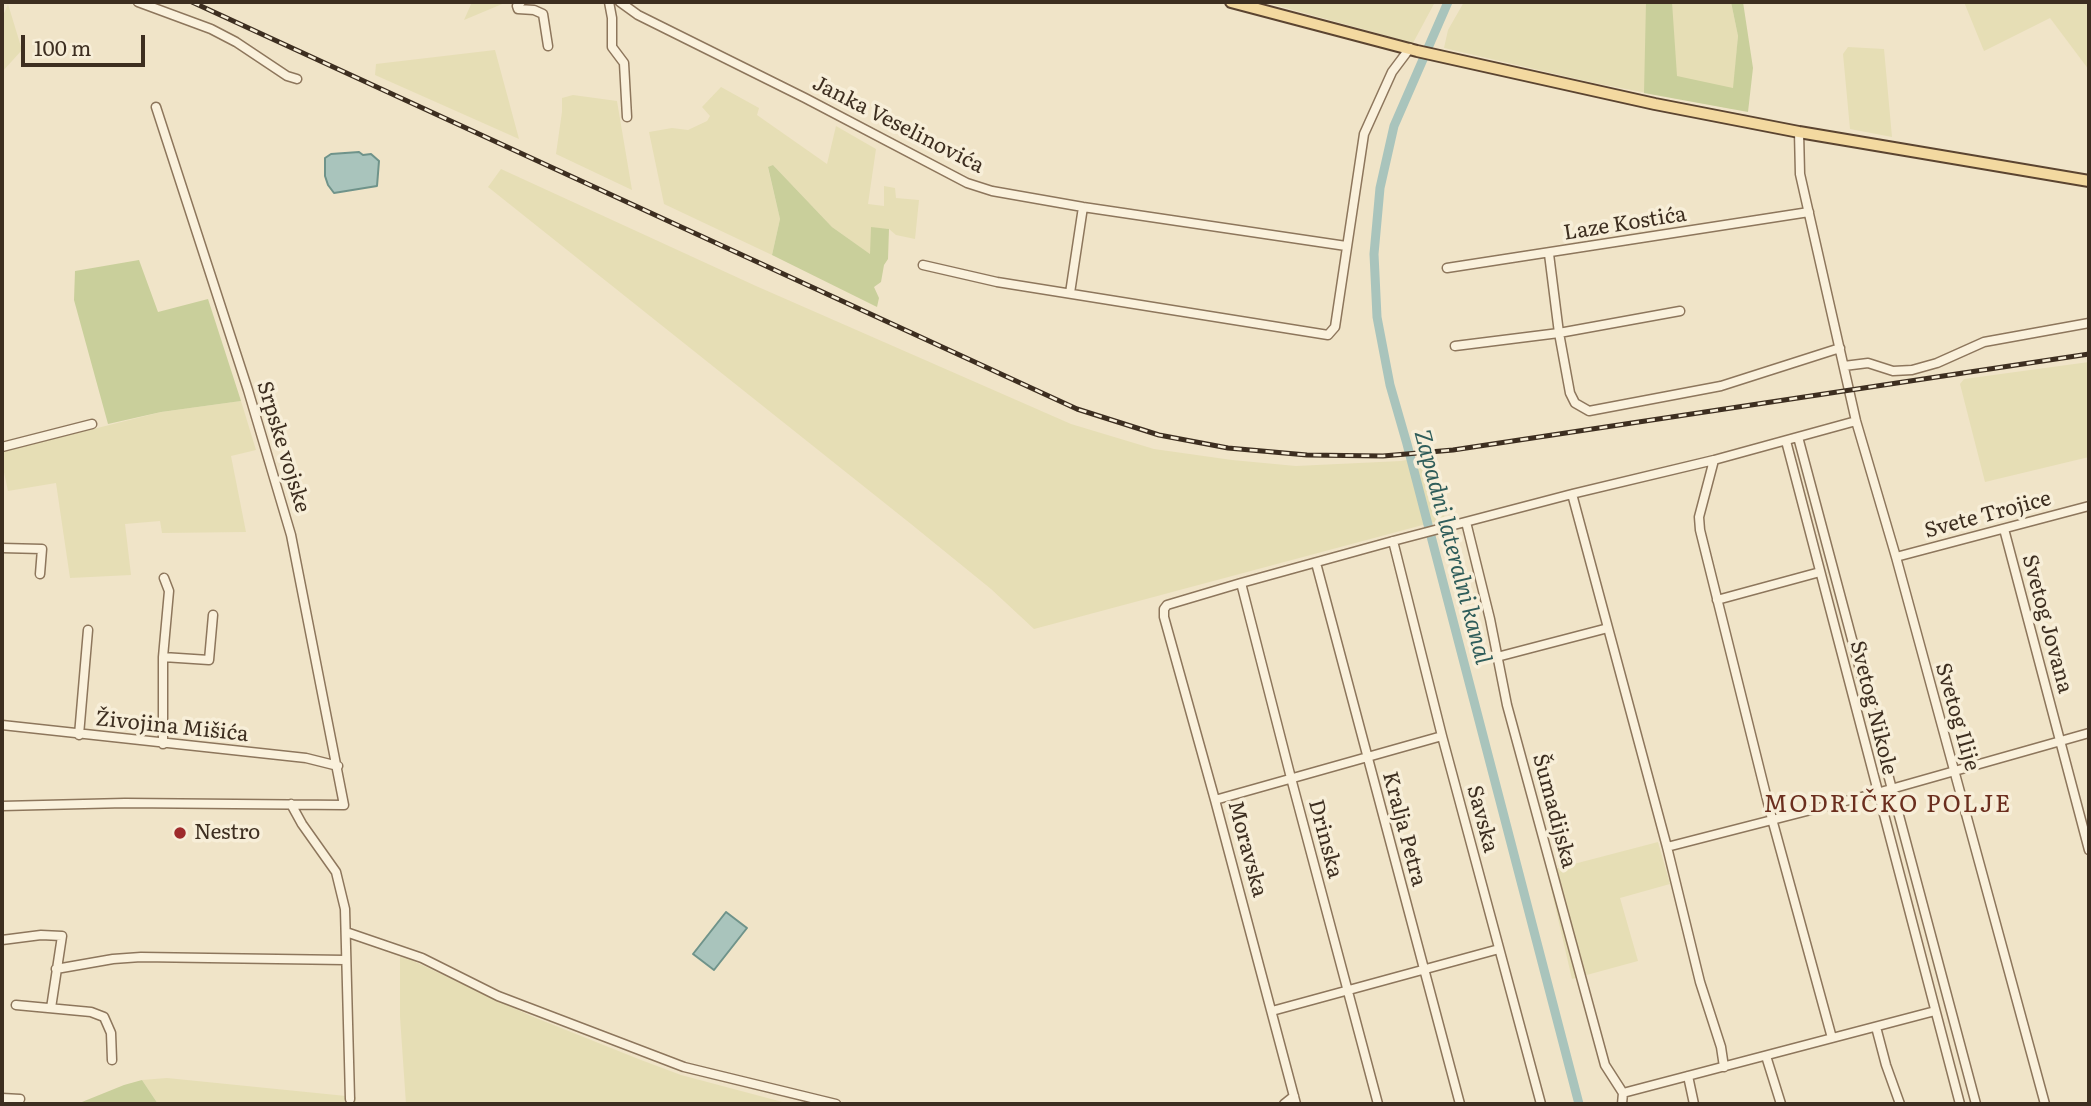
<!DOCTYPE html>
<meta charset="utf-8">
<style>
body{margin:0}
#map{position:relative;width:2091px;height:1106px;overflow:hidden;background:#f0e4c8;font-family:Literata,serif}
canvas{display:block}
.frame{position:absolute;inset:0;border:4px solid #3d2e20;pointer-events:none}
.scale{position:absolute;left:21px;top:35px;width:124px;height:32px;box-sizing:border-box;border:4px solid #3d2e20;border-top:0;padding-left:9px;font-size:21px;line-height:24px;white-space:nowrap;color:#3d2e20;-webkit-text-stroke:5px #f7eed8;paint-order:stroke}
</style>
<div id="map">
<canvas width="2091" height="1106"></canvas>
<div class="frame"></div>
<div class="scale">100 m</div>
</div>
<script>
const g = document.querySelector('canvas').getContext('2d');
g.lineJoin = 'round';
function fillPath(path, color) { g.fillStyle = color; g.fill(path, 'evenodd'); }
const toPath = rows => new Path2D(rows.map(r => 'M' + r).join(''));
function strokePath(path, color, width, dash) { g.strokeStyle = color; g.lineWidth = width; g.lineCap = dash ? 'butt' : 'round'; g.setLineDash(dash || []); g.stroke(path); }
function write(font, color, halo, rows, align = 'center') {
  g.font = font + ' Literata,serif'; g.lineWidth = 7; g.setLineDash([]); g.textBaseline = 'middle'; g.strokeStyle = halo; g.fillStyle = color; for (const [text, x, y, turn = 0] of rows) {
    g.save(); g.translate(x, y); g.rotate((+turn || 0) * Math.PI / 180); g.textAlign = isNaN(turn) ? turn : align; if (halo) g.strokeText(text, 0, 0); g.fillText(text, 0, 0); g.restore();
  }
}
fillPath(toPath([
 [472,2,507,2,464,20],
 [1264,2,1435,2,1413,43],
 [1464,2,1731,2,1738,36,1732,109,1594,83,1444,48,1448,30],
 [1964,2,2089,2,2089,70,2050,18,1984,51],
 [8,4,22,50,2,72,2,18],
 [1848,47,1884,49,1892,137,1850,129,1843,54],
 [495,50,519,139,375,75,376,64],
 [721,87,759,108,757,115,827,164,836,126,876,149,868,204,884,206,884,186,895,188,896,198,919,200,915,239,896,235,889,229,871,228,871,255,832,227,773,165,768,168,780,219,772,255,664,204,649,132,672,128,688,130,707,121,710,116,702,107],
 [573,95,617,101,632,190,556,154,562,112,562,98],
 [501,169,756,286,1071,424,1154,449,1232,460,1296,466,1401,461,1429,456,1445,519,1034,629,991,589,911,524,488,187],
 [2089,362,2089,457,1985,482,1960,384,1964,379],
 [241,401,256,450,231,456,246,532,162,533,160,521,125,524,131,575,70,578,56,483,8,491,2,463,2,452,161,412],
 [1658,842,1670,884,1620,898,1638,961,1572,979,1547,871],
 [400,957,407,958,531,1016,641,1060,681,1075,790,1104,406,1104,400,1017],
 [167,1078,356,1097,356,1104,158,1104,142,1080]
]), '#e6deb5');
fillPath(toPath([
 [1646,2,1672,2,1677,76,1733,88,1738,36,1731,2,1743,2,1753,68,1748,112,1644,93],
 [773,165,832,227,870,254,871,227,889,229,888,259,884,265,881,282,874,287,879,298,877,307,772,255,780,219,768,167],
 [139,260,158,312,208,299,241,401,161,412,108,424,74,300,75,271],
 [142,1080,158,1104,77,1104,124,1085]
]), '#c9cf9b');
const water = toPath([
 [359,152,363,155,371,154,379,161,377,186,334,193,328,185,325,176,325,158,331,154,359,152],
 [726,912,747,928,714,970,693,954,726,912]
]);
fillPath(water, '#a9c4bc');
strokePath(water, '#6f938a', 2);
strokePath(toPath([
 [1448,2,1394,126,1380,188,1374,254,1377,317,1390,385,1407,444,1579,1104]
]), '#a9c4bc', 9);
const minor = toPath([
 [138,2,211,29,236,42,287,76,297,79],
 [521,2,517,6,518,9,534,10,543,14,548,46],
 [609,2,612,18,612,47,624,63,627,117],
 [620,2,638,15,805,98,967,183,992,191,1083,207,1346,246],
 [1799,132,1800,174,1856,421,1896,557,2045,1104],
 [1549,254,1559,333,1570,393,1575,403,1589,411,1721,386,1840,348],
 [923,265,997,282,1328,335,1335,327,1364,134,1392,72,1410,48],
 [1447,268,1809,212],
 [1070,293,1083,207],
 [1455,346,1559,333,1680,311],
 [1844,366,1868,363,1893,371,1912,370,1937,363,1984,342,2089,323],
 [1798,437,1976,1104],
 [1786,441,1960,1104],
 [2,447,92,424],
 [1714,460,1699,517,1700,530,1772,819,1832,1038],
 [1572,494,1667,847,1700,982,1721,1047,1724,1067],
 [1466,522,1490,619,1507,705,1605,1065,1623,1093,1622,1104],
 [2004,529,2089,850],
 [1393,541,1442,736,1541,1104],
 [2,548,42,549,40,574],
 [1896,557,2089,506],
 [1316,563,1460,1104],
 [1241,583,1291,778,1378,1104],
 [1717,600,1820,572],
 [163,657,209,660,213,615],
 [1497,657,1608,628],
 [2,725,306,758,338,766],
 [79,735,88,630],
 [163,744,163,657,169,591,164,578],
 [1215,800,1442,736],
 [291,804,302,824,336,872,345,909,350,1099],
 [2,806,125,803,344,805,291,535,248,390,156,107],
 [1667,847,1877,793,2089,733],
 [346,932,422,958,498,996,684,1067,836,1104],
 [2,940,41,935,62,936,51,1008],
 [56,969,113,959,141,957,345,960],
 [16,1005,91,1012,104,1017,111,1033,112,1060],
 [1272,1011,1499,949],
 [1876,1027,1886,1065,1900,1104],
 [1766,1056,1781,1104],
 [1688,1076,1694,1104],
 [1623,1093,1935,1011],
 [2,1098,20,1099],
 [1284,1104,1294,1096],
 [1296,1104,1215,800,1164,617,1164,609,1167,605,1241,583,1393,541,1572,494,1714,460,1856,421]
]);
const major = toPath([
 [1231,2,1417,51,1655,104,1799,132,2089,181]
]);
strokePath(minor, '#8d765c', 11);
strokePath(major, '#5b4430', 14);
strokePath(minor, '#faf1dc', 8);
strokePath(major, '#f3d9a0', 10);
const rail = toPath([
 [192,2,1077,409,1159,435,1228,448,1307,455,1383,456,1453,450,2089,354]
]);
strokePath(rail, '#3d2e20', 5);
strokePath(rail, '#f7eed8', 2.5, [8]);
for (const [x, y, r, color] of [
 [180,833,7,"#9e2a2b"]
]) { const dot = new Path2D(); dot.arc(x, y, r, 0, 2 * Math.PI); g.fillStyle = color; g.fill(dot); strokePath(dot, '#f7eed8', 2.5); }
write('21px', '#3d2e20', '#f7eed8', [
 ["Janka Veselinovića",898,125,27],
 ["Laze Kostića",1625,224,-9],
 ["Srpske vojske",283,447,73],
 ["Svete Trojice",1988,515,-15],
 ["Svetog Jovana",2047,624,75],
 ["Svetog Nikole",1873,708,76],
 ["Svetog Ilije",1957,717,74],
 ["Živojina Mišića",172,727,6],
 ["Šumadijska",1554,811,75],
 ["Savska",1482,819,75],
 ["Kralja Petra",1404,829,75],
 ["Drinska",1325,839,75],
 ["Moravska",1247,849,75]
]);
write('21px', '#3d2e20', '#f7eed8', [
 ["Nestro",194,833]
], 'left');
write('italic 23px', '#2f5d5a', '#f7eed8', [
 ["Zapadni lateralni kanal",1452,547,75]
]);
g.letterSpacing = '2px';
write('24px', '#6b2e1e', '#f7eed8', [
 ["MODRIČKO POLJE",1888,805]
]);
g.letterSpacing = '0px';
</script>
